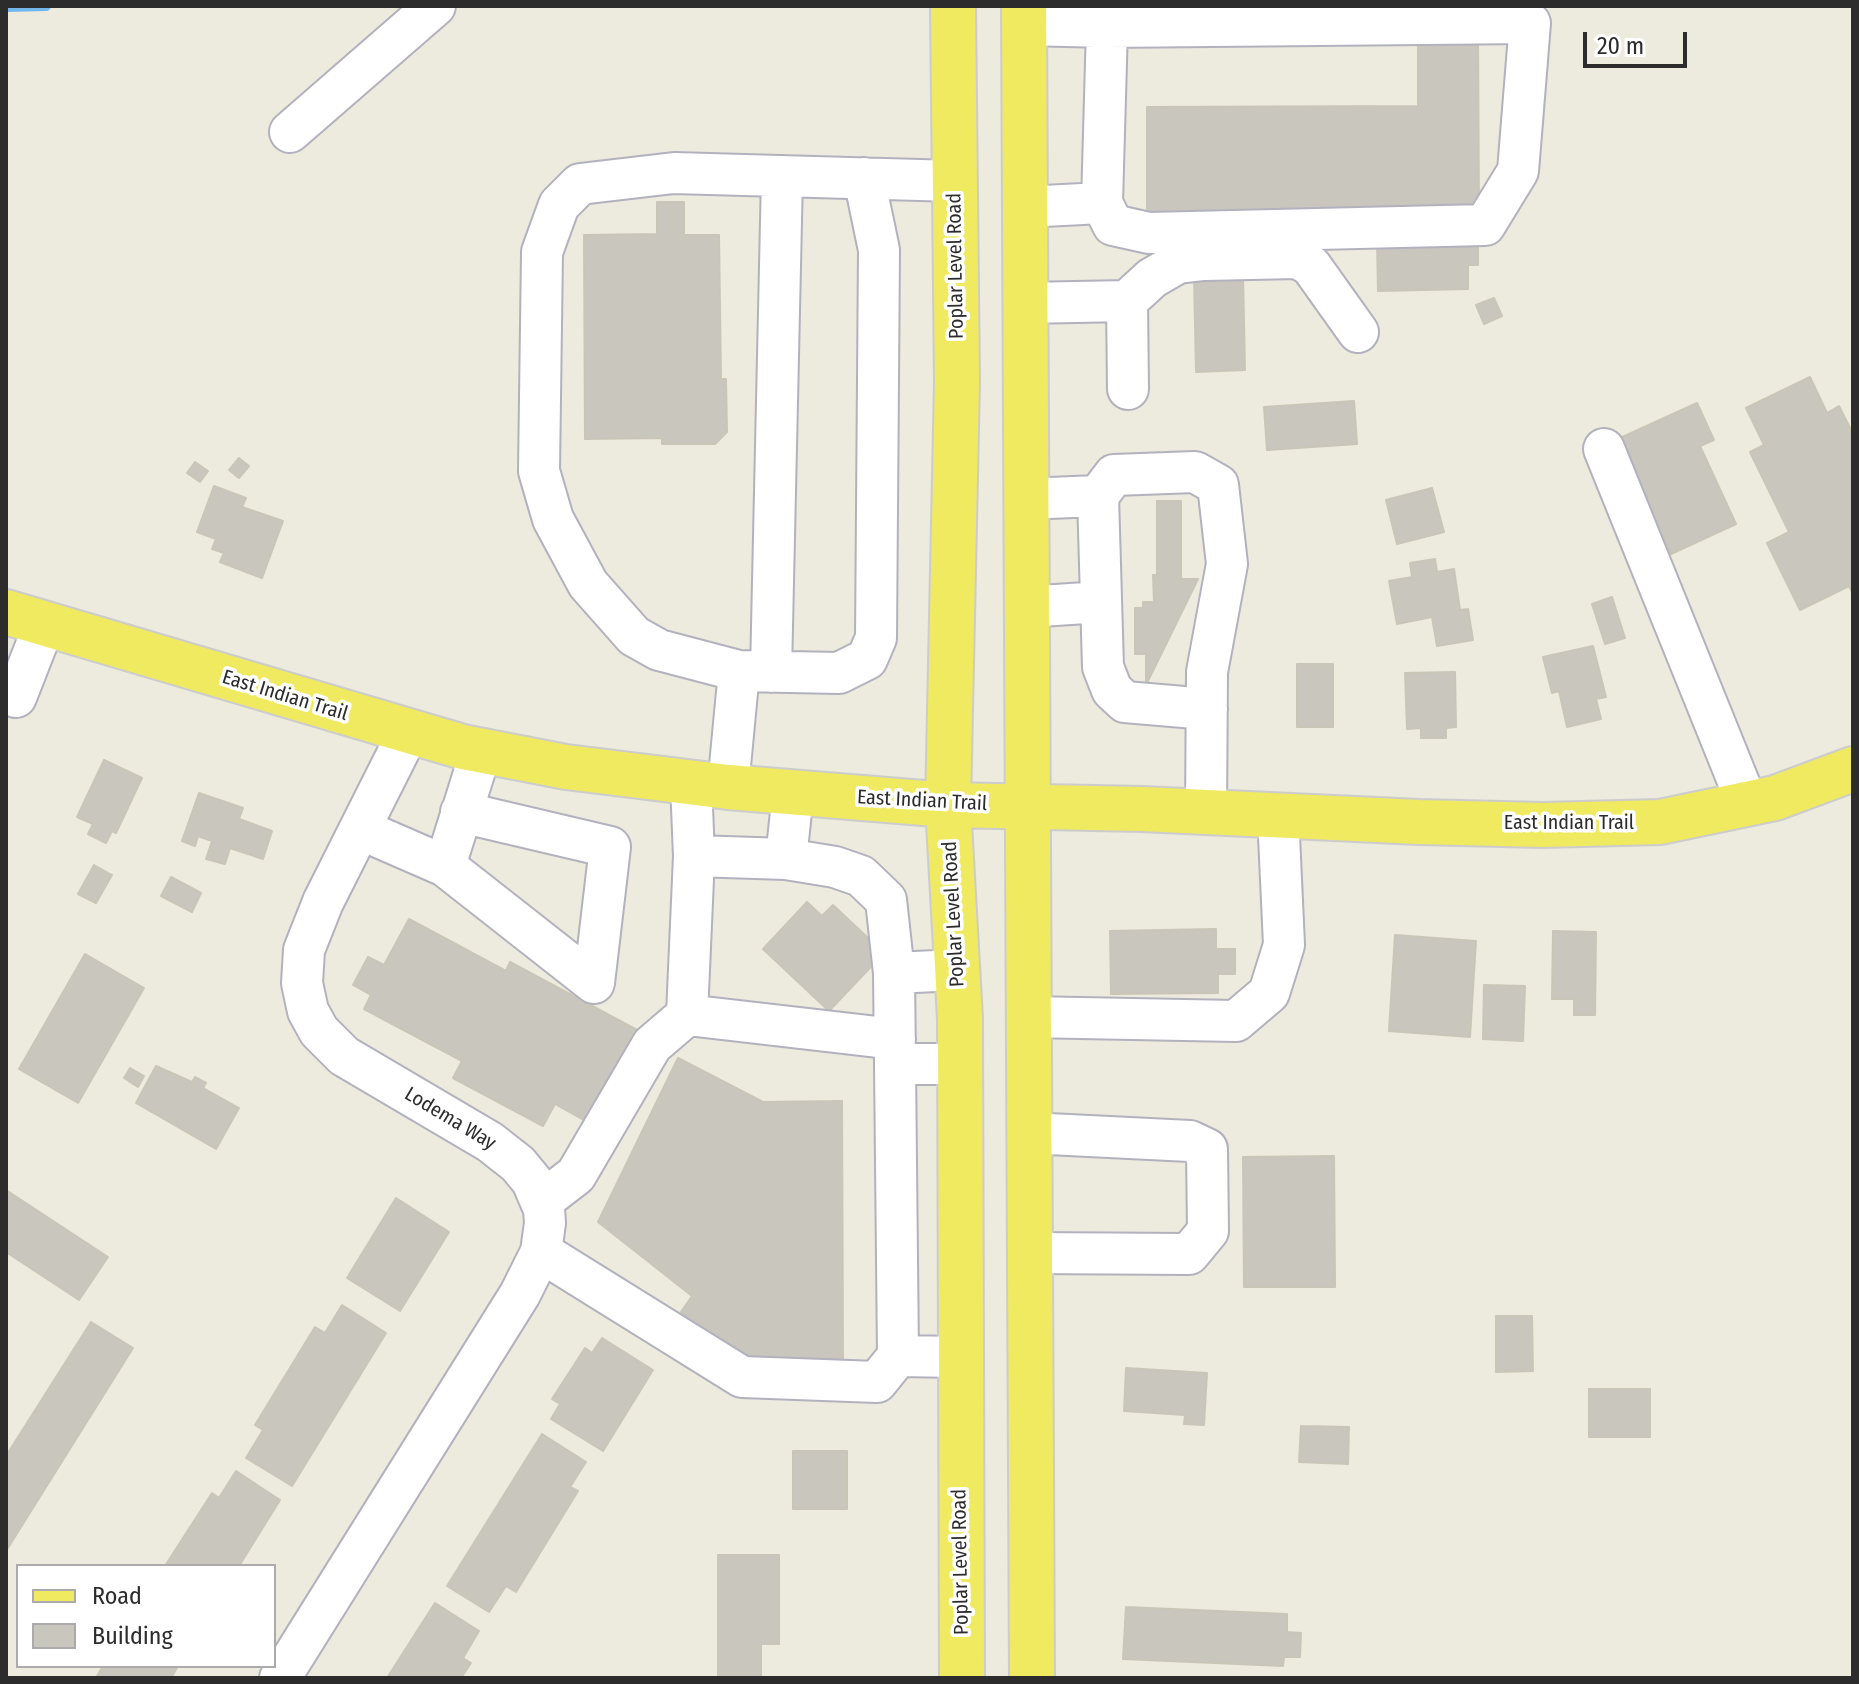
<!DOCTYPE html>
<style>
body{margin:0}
#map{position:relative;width:1859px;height:1684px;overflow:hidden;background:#edeade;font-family:"Fira Sans Condensed",sans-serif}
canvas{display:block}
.frame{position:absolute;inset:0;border:8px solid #2c2c2c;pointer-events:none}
.legend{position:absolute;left:16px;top:1564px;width:260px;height:104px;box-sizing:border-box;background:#fff;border:2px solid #ababab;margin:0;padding:10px 14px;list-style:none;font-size:24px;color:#2c2c2c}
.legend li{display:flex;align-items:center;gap:16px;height:40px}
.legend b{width:40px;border:2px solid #ababab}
.scale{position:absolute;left:1583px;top:32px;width:104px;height:36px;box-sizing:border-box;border:4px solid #2c2c2c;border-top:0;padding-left:10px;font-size:24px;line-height:28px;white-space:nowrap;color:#2c2c2c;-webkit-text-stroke:6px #fff;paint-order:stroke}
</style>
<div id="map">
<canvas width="1859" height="1684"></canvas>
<div class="frame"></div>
<ul class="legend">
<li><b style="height:10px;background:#f0ea60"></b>Road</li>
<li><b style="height:22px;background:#c9c6bd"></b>Building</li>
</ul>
<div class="scale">20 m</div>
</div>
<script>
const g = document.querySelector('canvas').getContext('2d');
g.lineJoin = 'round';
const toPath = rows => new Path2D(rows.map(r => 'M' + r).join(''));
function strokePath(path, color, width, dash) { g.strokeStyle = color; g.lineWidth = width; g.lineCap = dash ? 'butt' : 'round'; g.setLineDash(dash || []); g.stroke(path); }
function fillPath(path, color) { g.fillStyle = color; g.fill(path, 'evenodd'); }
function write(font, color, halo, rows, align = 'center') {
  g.font = font + ' "Fira Sans Condensed",sans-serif'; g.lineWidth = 7; g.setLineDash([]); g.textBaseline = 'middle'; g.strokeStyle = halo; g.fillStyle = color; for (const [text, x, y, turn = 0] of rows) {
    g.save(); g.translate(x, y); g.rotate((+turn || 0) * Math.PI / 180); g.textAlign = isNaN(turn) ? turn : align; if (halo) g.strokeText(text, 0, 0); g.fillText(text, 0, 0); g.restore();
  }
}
strokePath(toPath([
 [6,7,46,6]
]), '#72b6ee', 10);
const building = toPath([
 [1418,34,1478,34,1479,219,1147,225,1147,107,1418,106,1418,34],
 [657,202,684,202,684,235,719,235,721,379,726,379,727,432,715,444,662,444,662,438,585,439,584,235,657,234,657,202],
 [1478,239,1478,265,1468,265,1468,289,1378,291,1377,241,1478,239],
 [1243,275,1245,370,1196,372,1194,276,1243,275],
 [1494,298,1502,316,1484,324,1476,305,1494,298],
 [1810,377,1827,413,1839,406,1853,434,1853,594,1849,586,1800,610,1767,543,1789,532,1750,452,1764,445,1746,408,1810,377],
 [1354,401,1357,444,1267,450,1264,407,1354,401],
 [1697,403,1714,440,1700,446,1736,524,1671,554,1618,439,1697,403],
 [239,458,249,466,239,478,229,470,239,458],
 [195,462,208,471,200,482,187,473,195,462],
 [214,486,246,498,242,507,283,521,262,578,220,562,224,553,212,549,216,539,197,532,214,486],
 [1432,488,1444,532,1397,544,1386,500,1432,488],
 [1157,501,1181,501,1181,579,1198,579,1146,685,1146,654,1135,654,1135,608,1143,608,1143,602,1154,602,1153,575,1157,575,1157,501],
 [1435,559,1437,572,1454,569,1460,610,1468,609,1473,640,1437,646,1432,617,1397,624,1389,581,1412,577,1410,563,1435,559],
 [1612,597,1625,638,1605,644,1592,604,1612,597],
 [1593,646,1606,697,1596,699,1601,719,1567,727,1559,691,1552,693,1543,657,1593,646],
 [1297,664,1333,664,1333,727,1297,727,1297,664],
 [1455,672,1456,727,1446,728,1446,738,1421,738,1421,728,1407,729,1405,673,1455,672],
 [104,760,142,778,116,833,112,831,106,843,88,834,93,824,77,817,104,760],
 [199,793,243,808,239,819,272,831,263,859,230,848,225,864,206,859,212,841,198,836,195,846,182,841,199,793],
 [94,865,112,875,96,903,78,894,94,865],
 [171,877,201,893,192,912,161,896,171,877],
 [807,902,822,916,833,905,884,953,829,1011,763,949,807,902],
 [409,919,506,971,510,962,639,1031,589,1123,555,1104,543,1126,453,1078,462,1061,364,1009,371,995,353,985,368,957,384,965,409,919],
 [1216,929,1216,949,1235,949,1235,974,1218,974,1218,993,1111,994,1110,931,1216,929],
 [1553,931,1596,932,1595,1015,1574,1015,1574,999,1552,999,1553,931],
 [1395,935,1476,941,1470,1037,1389,1031,1395,935],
 [85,954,144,988,78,1103,19,1069,85,954],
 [1484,985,1525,986,1523,1041,1483,1039,1484,985],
 [678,1058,763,1102,842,1101,843,1365,751,1366,681,1312,692,1296,598,1222,678,1058],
 [156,1066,192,1082,195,1077,206,1083,203,1088,239,1108,216,1149,136,1103,156,1066],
 [130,1068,144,1076,138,1087,124,1078,130,1068],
 [1334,1156,1335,1287,1244,1287,1243,1157,1334,1156],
 [6,1190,108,1257,79,1300,6,1252,6,1190],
 [396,1198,449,1232,400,1311,347,1278,396,1198],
 [342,1305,386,1333,292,1486,246,1458,263,1430,255,1425,315,1327,325,1333,342,1305],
 [1496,1316,1532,1316,1533,1371,1496,1372,1496,1316],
 [91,1322,133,1348,6,1551,6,1456,91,1322],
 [602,1338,653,1370,603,1451,551,1419,560,1404,552,1399,585,1348,592,1353,602,1338],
 [1126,1368,1207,1373,1204,1425,1184,1424,1185,1415,1124,1411,1126,1368],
 [1589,1389,1650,1389,1650,1437,1589,1437,1589,1389],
 [1301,1426,1349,1427,1348,1464,1299,1462,1301,1426],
 [542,1434,586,1462,570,1487,578,1491,516,1592,506,1586,489,1612,447,1586,542,1434],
 [793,1451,847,1451,847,1509,793,1509,793,1451],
 [236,1471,280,1500,239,1566,165,1566,212,1493,219,1498,236,1471],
 [718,1555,779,1555,779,1644,761,1644,761,1678,718,1678,718,1555],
 [435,1603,479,1631,463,1658,471,1663,461,1678,387,1678,435,1603],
 [1126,1607,1287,1614,1287,1632,1301,1633,1300,1657,1284,1657,1283,1666,1123,1659,1126,1607],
 [103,1666,178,1666,171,1678,96,1678,103,1666]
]);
fillPath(building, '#c9c6bd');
strokePath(building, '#c9c6b8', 2);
const minor = toPath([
 [1024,25,1107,27,1530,23,1518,171,1485,225,1149,233,1113,225,1102,203],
 [290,132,435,6],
 [1024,207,1102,203,1107,27],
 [1127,301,1128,389],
 [1024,303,1127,301,1152,278,1178,263,1204,260,1298,258,1311,266,1358,332],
 [1604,449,1747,803],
 [1098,496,1103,667,1112,690,1125,702,1207,709],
 [1025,499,1098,496,1114,475,1195,472,1218,485,1227,564,1207,672,1206,811],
 [1025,607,1101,602],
 [739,671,839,673,867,659,876,638,879,250,864,178],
 [771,672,782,176],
 [6,689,16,697,45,623],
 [728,787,739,671,659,650,634,636,588,584,553,519,539,471,542,252,559,205,580,184,674,173,955,181],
 [360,829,445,866,481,751],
 [694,856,786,859,835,867,861,876,886,900,894,973],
 [786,859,793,793],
 [445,866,594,983,610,847,461,812],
 [957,970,894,973,895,1064,960,1064],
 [687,1015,895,1039],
 [1028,1017,1236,1021,1269,993,1284,945,1278,814],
 [895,1064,898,1356,960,1357],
 [1028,1133,1190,1141,1207,1149,1208,1231,1189,1254,1029,1253],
 [541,1202,576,1175,652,1045,687,1015,694,856,691,783],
 [541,1252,742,1377,877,1382,898,1356],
 [280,1678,520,1294,541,1252,545,1223,544,1209,532,1181,518,1164,490,1142,344,1056,319,1031,308,1011,302,983,304,950,323,902,408,733]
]);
const major = toPath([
 [953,6,957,382,948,805,960,1019,962,1678],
 [1024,6,1032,1678],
 [6,612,463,747,566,767,728,787,948,805,1142,809,1419,822,1543,825,1660,822,1775,798,1853,769]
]);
strokePath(minor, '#b2b2bf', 44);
strokePath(major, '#ccc', 48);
strokePath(minor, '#fff', 40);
strokePath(major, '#f0ea60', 44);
write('20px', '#2c2c2c', '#fff', [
 ["Poplar Level Road",956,266,-91],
 ["East Indian Trail",285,696,17],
 ["East Indian Trail",922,801,3],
 ["East Indian Trail",1569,823],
 ["Poplar Level Road",954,914,-93],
 ["Lodema Way",450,1119,31],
 ["Poplar Level Road",961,1562,-91]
]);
</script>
